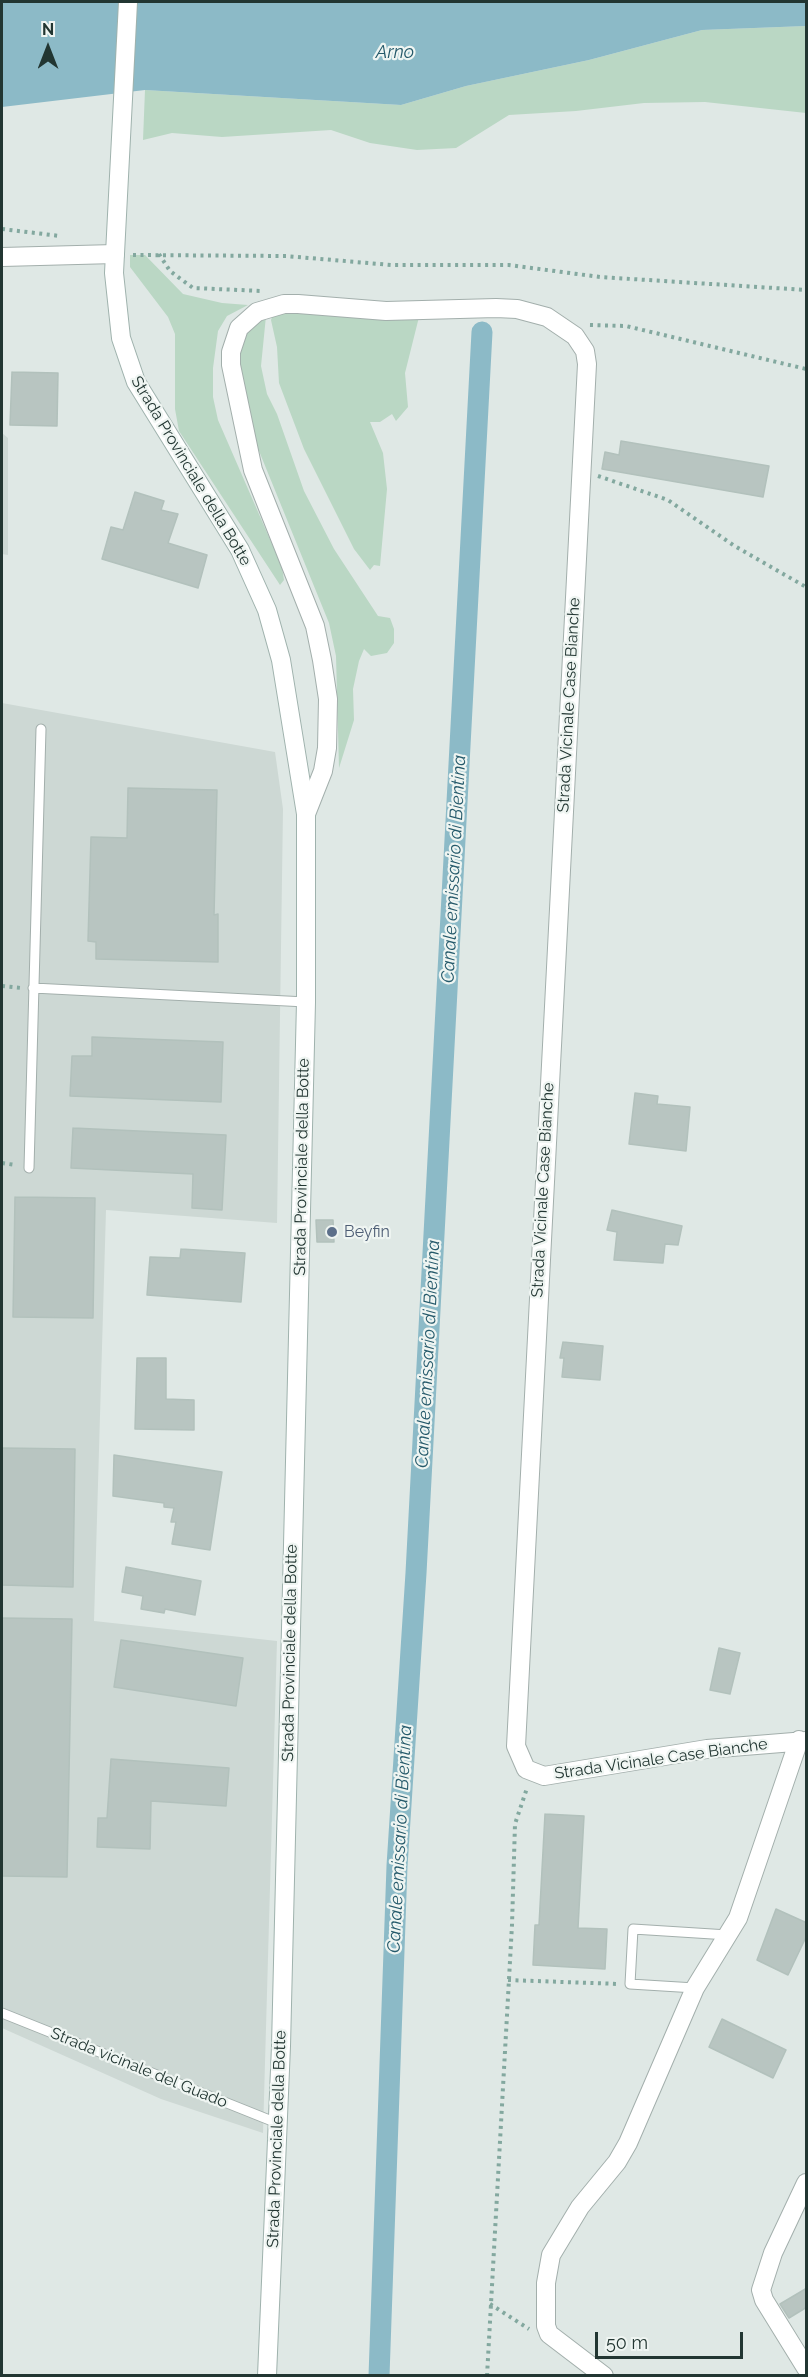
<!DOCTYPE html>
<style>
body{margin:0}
#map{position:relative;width:808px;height:2377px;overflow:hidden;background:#dfe8e5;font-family:Raleway,sans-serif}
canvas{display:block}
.frame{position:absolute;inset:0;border:3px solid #223632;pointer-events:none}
.north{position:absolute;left:18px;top:18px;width:60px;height:60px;-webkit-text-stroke:4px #eff5f2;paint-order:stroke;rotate:0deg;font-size:16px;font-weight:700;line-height:24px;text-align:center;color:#223632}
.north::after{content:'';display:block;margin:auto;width:21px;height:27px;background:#223632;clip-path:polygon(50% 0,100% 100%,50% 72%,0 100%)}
.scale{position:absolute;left:595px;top:2332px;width:148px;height:27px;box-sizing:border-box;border:3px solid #223632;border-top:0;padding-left:8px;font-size:18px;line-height:21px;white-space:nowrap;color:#223632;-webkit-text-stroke:4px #eff5f2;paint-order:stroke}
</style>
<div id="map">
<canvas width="808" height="2377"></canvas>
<div class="frame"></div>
<div class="north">N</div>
<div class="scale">50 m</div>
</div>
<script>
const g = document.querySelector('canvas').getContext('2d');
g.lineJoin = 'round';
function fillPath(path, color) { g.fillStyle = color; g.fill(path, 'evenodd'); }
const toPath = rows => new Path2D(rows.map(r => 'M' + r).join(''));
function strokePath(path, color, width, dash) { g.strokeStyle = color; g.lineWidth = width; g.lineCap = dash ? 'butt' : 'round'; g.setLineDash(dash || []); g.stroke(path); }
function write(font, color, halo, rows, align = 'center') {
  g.font = font + ' Raleway,sans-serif'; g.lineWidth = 4.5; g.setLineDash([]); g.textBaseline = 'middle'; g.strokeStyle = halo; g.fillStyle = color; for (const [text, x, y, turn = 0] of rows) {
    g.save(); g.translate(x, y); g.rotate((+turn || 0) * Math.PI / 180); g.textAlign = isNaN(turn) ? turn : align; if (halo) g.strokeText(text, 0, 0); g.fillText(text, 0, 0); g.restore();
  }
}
fillPath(toPath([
 [2,433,8,438,8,555,2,554],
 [2,703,275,752,283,809,277,1223,106,1210,94,1621,277,1641,263,2133,161,2099,2,2028]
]), '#cdd8d4');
fillPath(toPath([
 [806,26,806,113,705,102,644,103,576,111,509,115,456,148,417,150,370,143,331,130,222,137,172,133,143,140,145,90,401,105,466,86,589,60,702,30],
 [130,255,145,255,183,294,222,303,248,305,227,316,218,331,213,368,213,397,218,420,282,567,284,580,280,585,179,431,175,409,175,334,168,317,130,267],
 [293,310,419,317,405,373,408,407,396,421,392,414,380,422,370,422,383,453,387,489,380,566,374,565,370,570,354,549,304,449,279,383,277,347,271,320,273,314],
 [266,316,261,366,267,394,277,414,304,491,334,549,378,616,390,618,394,629,394,643,387,653,371,656,364,649,359,661,353,689,354,720,339,768,336,656,329,623,257,446,239,363,239,349,246,330]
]), '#bad7c4');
fillPath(toPath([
 [2,2,806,2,806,26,702,30,589,60,466,86,401,105,145,90,2,107]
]), '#8cbac7');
strokePath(toPath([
 [379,2376,397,1866,416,1573,482,332]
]), '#8cbac7', 21);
const building = toPath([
 [12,372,58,373,57,426,10,425,12,372],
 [621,441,769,466,763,497,602,469,605,452,619,455,621,441],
 [135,492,164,501,161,510,178,514,168,543,207,555,198,588,102,559,111,527,123,530,135,492],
 [128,788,217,790,214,915,218,914,218,962,96,959,96,942,88,941,91,837,127,838,128,788],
 [92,1037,223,1042,221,1102,70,1096,72,1056,92,1056,92,1037],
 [635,1093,658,1096,657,1104,690,1107,686,1151,629,1144,635,1093],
 [73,1128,226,1135,222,1210,192,1208,193,1174,71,1168,73,1128],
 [15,1197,95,1198,93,1318,13,1317,15,1197],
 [612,1210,682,1226,678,1245,665,1244,663,1263,614,1260,617,1232,607,1230,612,1210],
 [316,1220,333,1220,334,1242,317,1242,316,1220],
 [181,1249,245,1253,241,1302,147,1295,150,1257,180,1258,181,1249],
 [563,1342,603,1346,600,1380,562,1377,564,1358,560,1358,563,1342],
 [137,1358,166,1358,166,1399,194,1400,194,1430,135,1429,137,1358],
 [2,1448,75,1449,73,1587,2,1585,2,1448],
 [114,1455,222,1472,210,1550,172,1544,176,1522,171,1522,174,1508,164,1507,164,1503,113,1496,114,1455],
 [126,1567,201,1581,195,1615,165,1609,164,1613,141,1609,143,1596,122,1592,126,1567],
 [2,1618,72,1619,67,1877,2,1876,2,1618],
 [121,1640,243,1658,236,1706,114,1687,121,1640],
 [719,1648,740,1653,730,1694,710,1690,719,1648],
 [111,1759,229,1768,226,1806,151,1801,150,1849,97,1847,98,1818,107,1818,111,1759],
 [545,1814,584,1816,578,1928,607,1929,605,1969,533,1965,535,1925,539,1925,545,1814],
 [776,1909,807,1923,807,1935,788,1975,757,1960,776,1909],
 [722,2019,786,2050,773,2078,709,2047,722,2019],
 [807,2288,807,2307,789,2318,780,2304,807,2288]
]);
fillPath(building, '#b8c5c1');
strokePath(building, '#b2c1bc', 1.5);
const lane = toPath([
 [33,988,306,1002],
 [29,1168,41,729],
 [695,1988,630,1984,633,1929,728,1935],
 [2,2013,277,2123]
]);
const street = toPath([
 [2,257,115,254],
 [306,814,323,771,327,748,328,699,322,660,315,626,253,470,231,365,231,352,239,328,257,312,284,304,298,304,386,311,496,308,517,309,547,317,575,336,585,351,587,364,516,1746,526,1769,544,1776,707,1749,806,1741],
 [806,2183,773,2253,761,2290,764,2300,806,2368],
 [604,2376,549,2334,546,2326,546,2283,551,2255,580,2207,617,2162,628,2143,695,1988,738,1918,799,1740]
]);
const secondary = toPath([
 [128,2,114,273,121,338,136,382,240,550,267,610,281,660,306,814,306,1002,281,2046,267,2376]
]);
strokePath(lane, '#a3afac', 11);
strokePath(street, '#a3afac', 20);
strokePath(secondary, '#9fb2ad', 20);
strokePath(toPath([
 [2,229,60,236],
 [159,254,170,271,193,288,262,291],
 [133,255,286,256,391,265,509,265,600,277,806,290],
 [590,325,626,326,806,369],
 [598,476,668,500,733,545,806,587],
 [2,986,21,988],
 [2,1163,15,1165],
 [508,1980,619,1984],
 [490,2304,529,2329],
 [487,2376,512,1925,515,1824,527,1788]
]), '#83a89f', 4, [3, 4.5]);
strokePath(lane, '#fff', 9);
strokePath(street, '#fff', 18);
strokePath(secondary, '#fff', 18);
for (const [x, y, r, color] of [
 [332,1232,6,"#5c6f8a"]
]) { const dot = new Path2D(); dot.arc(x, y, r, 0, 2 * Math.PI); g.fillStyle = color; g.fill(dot); strokePath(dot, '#eff5f2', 2); }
write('16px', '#223632', '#eff5f2', [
 ["Strada Provinciale della Botte",191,471,59],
 ["Strada Vicinale Case Bianche",569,705,-87],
 ["Strada Provinciale della Botte",302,1167,-89],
 ["Strada Vicinale Case Bianche",543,1190,-87],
 ["Strada Provinciale della Botte",290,1653,-89],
 ["Strada Vicinale Case Bianche",661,1759,-8],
 ["Strada vicinale del Guado",139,2068,22],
 ["Strada Provinciale della Botte",277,2139,-88]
]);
write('16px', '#4e5e75', '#eff5f2', [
 ["Beyfin",344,1232]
], 'left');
write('italic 18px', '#24596a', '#eff5f2', [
 ["Arno",395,53],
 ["Canale emissario di Bientina",454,869,-87],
 ["Canale emissario di Bientina",428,1354,-87],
 ["Canale emissario di Bientina",400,1839,-87]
]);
</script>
